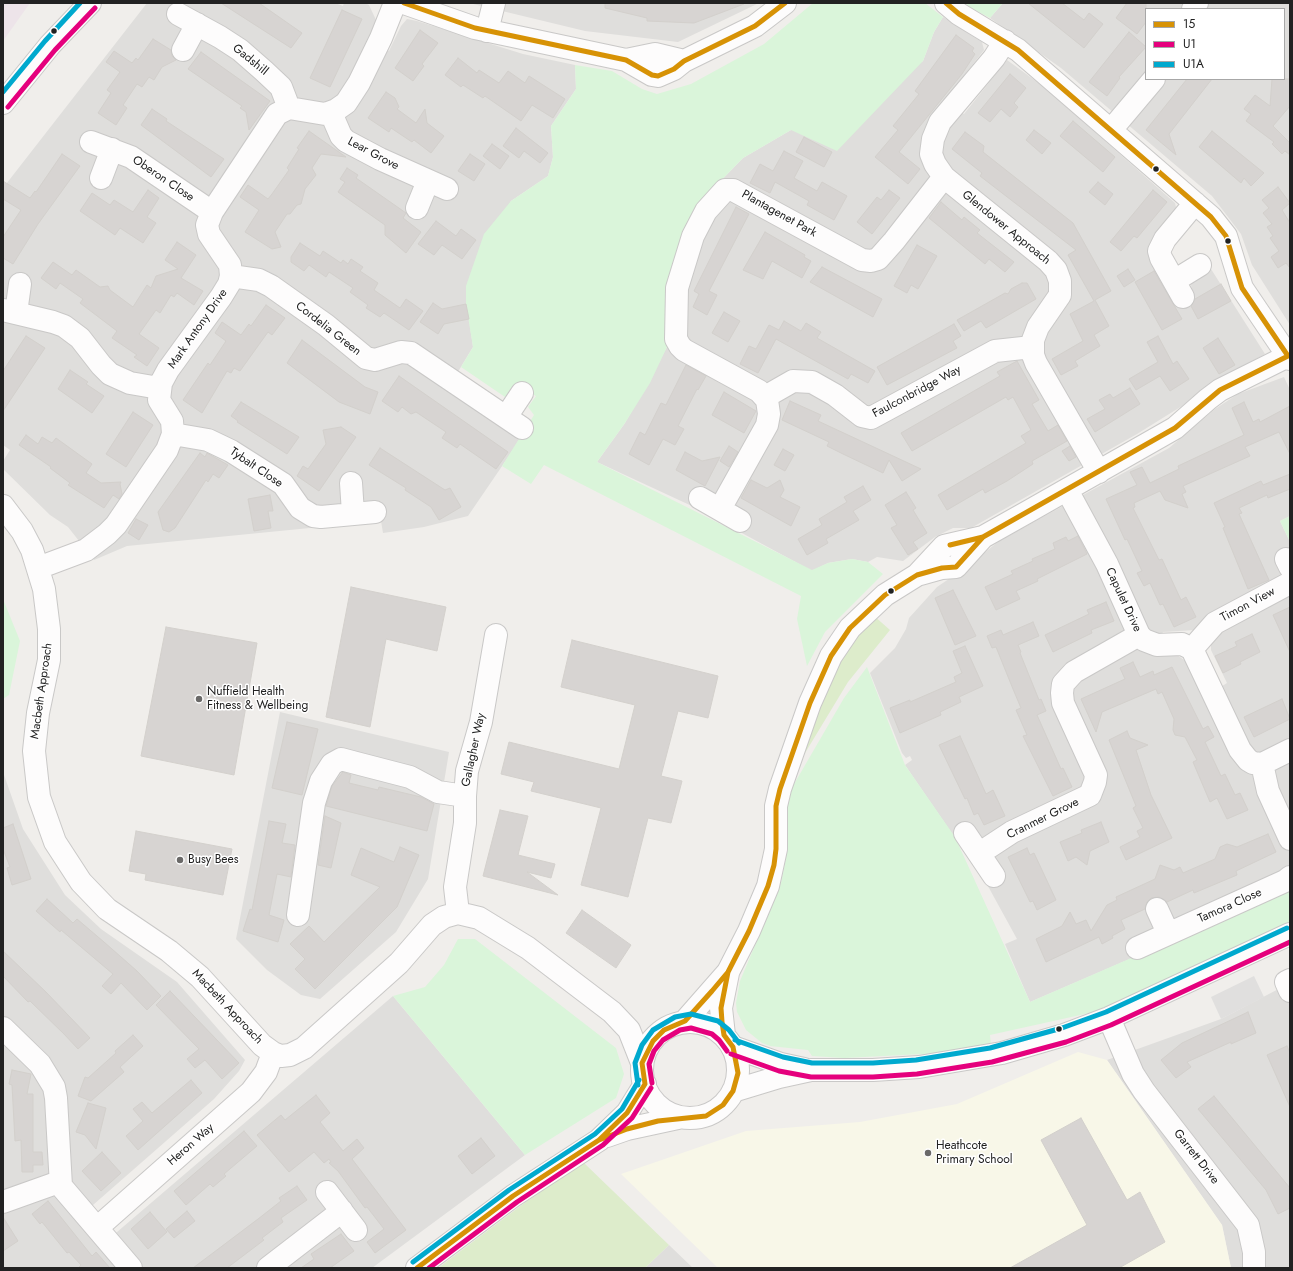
<!DOCTYPE html>
<style>
body{margin:0}
#map{position:relative;width:1293px;height:1271px;overflow:hidden;background:#f0eeeb;font-family:Jost,sans-serif}
canvas{display:block}
.frame{position:absolute;inset:0;border:4px solid #222;pointer-events:none}
.legend{position:absolute;left:1145px;top:8px;width:140px;height:72px;box-sizing:border-box;background:#fff;border:1px solid #a7a7a7;margin:0;padding:5px 7px;list-style:none;font-size:12px;color:#222}
.legend li{display:flex;align-items:center;gap:8px;height:20px}
.legend b{width:20px;border:1px solid #a7a7a7}
</style>
<div id="map">
<canvas width="1293" height="1271"></canvas>
<div class="frame"></div>
<ul class="legend">
<li><b style="height:5px;background:#d79205"></b>15</li>
<li><b style="height:5px;background:#e5007d"></b>U1</li>
<li><b style="height:5px;background:#00a9ce"></b>U1A</li>
</ul>
</div>
<script>
const g = document.querySelector('canvas').getContext('2d');
g.lineJoin = 'round';
function fillPath(path, color) { g.fillStyle = color; g.fill(path, 'evenodd'); }
const toPath = rows => new Path2D(rows.map(r => 'M' + r).join(''));
function strokePath(path, color, width, dash) { g.strokeStyle = color; g.lineWidth = width; g.lineCap = dash ? 'butt' : 'round'; g.setLineDash(dash || []); g.stroke(path); }
function write(font, color, halo, rows, align = 'center') {
  g.font = font + ' Jost,sans-serif'; g.lineWidth = 3; g.setLineDash([]); g.textBaseline = 'middle'; g.strokeStyle = halo; g.fillStyle = color; for (const [text, x, y, turn = 0] of rows) {
    g.save(); g.translate(x, y); g.rotate((+turn || 0) * Math.PI / 180); g.textAlign = isNaN(turn) ? turn : align; if (halo) g.strokeText(text, 0, 0); g.fillText(text, 0, 0); g.restore();
  }
}
fillPath(toPath([
 [147,3,335,3,343,6,344,3,365,3,369,5,376,20,371,37,389,51,401,26,407,19,417,21,523,54,575,65,576,89,551,126,553,157,548,176,511,201,469,319,473,347,450,385,526,431,468,516,424,527,383,533,381,521,127,546,94,560,68,527,50,515,3,469,3,461,10,450,3,445,3,188],
 [469,3,759,3,678,42,585,31],
 [1003,3,1290,3,1290,325,1252,265,1241,234,1212,196,1061,68,990,18],
 [1146,9,1284,9,1284,79,1146,79],
 [943,17,982,42,984,50,946,99,964,114,1007,60,1044,87,1175,203,1177,212,1154,238,1148,250,1179,306,1192,296,1191,284,1197,276,1211,269,1265,354,1202,389,1182,406,1137,434,971,528,953,528,935,537,903,561,877,557,868,562,852,559,828,563,812,571,694,507,597,462,625,423,667,347,665,302,675,260,688,220,706,196,743,158,791,130,923,61,934,32],
 [1284,377,1290,390,1290,516,1280,521,1290,542,1290,551,1282,576,1195,630,1163,632,1151,654,1160,656,1177,655,1187,662,1206,696,1227,683,1211,650,1211,644,1224,628,1290,593,1290,890,1030,1002,1005,944,1017,939,989,888,905,765,912,760,910,756,906,758,902,753,870,673,895,648,906,629,909,618,937,587,968,566,999,541,1169,448,1215,409,1238,394],
 [280,712,449,752,428,879,396,932,320,999,301,995,267,970,236,939],
 [3,772,23,829,65,895,101,929,177,982,245,1060,239,1071,214,1099,77,1219,103,1244,393,996,525,1155,372,1268,3,1268],
 [1290,983,1290,1268,1231,1268,1222,1225,1107,1060,1221,1019],
 [669,1245,693,1268,645,1268]
]), '#dfdedc');
fillPath(toPath([
 [3,3,30,3,3,41]
]), '#ede4e9');
fillPath(toPath([
 [1078,1052,1107,1060,1222,1225,1231,1268,718,1268,621,1174,746,1131,860,1122,957,1104]
]), '#f8f7e8');
fillPath(toPath([
 [873,615,890,630,848,682,799,763,837,660],
 [584,1163,669,1245,645,1268,438,1268,547,1186]
]), '#ddeccb');
fillPath(toPath([
 [813,3,925,3,943,17,934,32,923,61,837,151,791,130,743,158,706,196,688,220,675,260,665,302,667,347,650,383,625,423,597,462,812,570,828,563,852,559,868,562,883,574,825,632,807,666,797,619,801,596,544,465,531,484,502,466,534,415,528,407,536,396,517,385,505,397,461,367,473,347,466,304,466,286,484,234,511,201,548,176,553,157,551,126,576,89,575,65,612,71,642,89,657,94,691,84,764,44],
 [965,3,1003,3,990,18,973,9],
 [1290,516,1290,542,1280,521],
 [3,599,20,641,9,695,3,699],
 [867,667,905,765,955,837,1030,1002,1290,889,1290,926,1094,1012,990,1035,991,1045,962,1051,924,1054,844,1058,812,1056,808,1050,770,1046,762,1043,746,1030,737,1012,736,1003,740,981,781,883,786,858,787,809,790,791,844,698],
 [458,939,475,939,616,1048,624,1074,616,1098,525,1155,393,996,425,987,444,965]
]), '#daf5da');
fillPath(toPath([
 [1254,976,1264,997,1221,1019,1211,997]
]), '#e0dfde');
const building = toPath([
 [221,3,259,3,302,33,291,48,221,3],
 [605,3,743,3,744,4,694,23,647,21,647,18,605,8,605,3],
 [1028,3,1062,3,1084,20,1089,13,1103,24,1084,48,1028,3],
 [1127,3,1146,3,1146,22,1137,34,1116,18,1127,3],
 [342,10,362,19,330,87,310,78,342,10],
 [420,30,438,43,422,64,424,66,413,81,395,68,420,30],
 [1129,32,1146,47,1119,77,1120,78,1107,96,1089,82,1129,32],
 [956,35,974,48,972,51,975,54,962,74,899,152,920,169,908,184,875,157,898,130,893,126,919,94,915,91,956,35],
 [153,39,171,50,172,56,176,60,162,67,154,80,149,77,142,87,137,84,123,105,127,108,116,125,98,113,111,93,107,90,120,72,106,62,114,51,132,63,136,58,138,60,153,39],
 [201,52,270,101,249,130,246,112,240,108,242,106,188,69,201,52],
 [458,58,477,73,479,70,499,83,508,71,525,83,529,76,565,99,553,118,532,105,521,121,485,96,483,98,463,85,461,87,445,75,458,58],
 [1010,74,1026,88,1014,103,1018,107,1010,117,1001,109,990,122,978,113,1010,74],
 [1187,79,1212,79,1169,134,1176,155,1146,130,1187,79],
 [1272,79,1290,79,1290,106,1273,126,1290,143,1290,155,1285,151,1282,154,1272,144,1274,142,1246,121,1251,114,1244,109,1255,95,1270,106,1272,79],
 [386,92,395,98,399,107,397,109,416,123,425,109,427,123,444,136,431,153,414,140,412,142,391,128,389,132,368,118,386,92],
 [152,109,167,119,166,121,224,159,211,177,141,125,152,109],
 [1073,121,1115,157,1103,172,1060,136,1073,121],
 [516,128,548,153,540,163,524,151,519,158,503,146,516,128],
 [1034,130,1051,143,1042,154,1026,140,1034,130],
 [309,131,346,157,321,154,312,168,316,175,305,189,301,204,297,205,290,214,287,214,275,232,281,247,272,249,245,232,259,210,240,197,248,185,268,199,272,194,289,170,287,168,299,149,297,148,309,131],
 [1212,131,1264,173,1251,186,1244,178,1241,183,1199,147,1212,131],
 [965,132,984,146,983,152,1073,223,1111,291,1095,300,1109,326,1094,335,1100,346,1075,361,1078,366,1061,375,1052,359,1083,341,1070,314,1094,301,1068,255,1076,250,980,176,982,173,952,149,965,132],
 [804,137,832,152,824,167,796,152,804,137],
 [492,144,509,156,500,169,483,156,492,144],
 [784,151,803,161,794,178,817,191,822,182,847,196,834,220,807,205,809,201,775,182,770,193,750,183,760,164,773,171,784,151],
 [62,154,80,166,38,224,13,264,3,258,3,237,21,210,3,199,3,181,30,198,35,191,36,192,62,154],
 [470,154,485,164,474,181,458,171,470,154],
 [347,168,358,175,356,178,406,213,403,218,421,232,406,253,385,235,385,225,338,192,345,182,340,179,347,168],
 [1098,182,1113,194,1105,205,1089,192,1098,182],
 [1278,187,1290,203,1282,210,1290,223,1290,268,1286,263,1278,268,1271,257,1279,251,1270,238,1273,236,1267,227,1272,224,1263,213,1269,208,1262,200,1278,187],
 [148,190,159,198,147,217,156,223,143,243,120,228,115,235,80,211,92,193,110,205,114,200,133,212,148,190],
 [889,190,900,198,872,234,857,222,877,197,881,200,889,190],
 [1153,190,1167,202,1137,238,1134,236,1121,251,1110,242,1153,190],
 [941,202,962,220,964,217,980,230,977,233,1014,262,1005,272,989,259,985,264,929,218,941,202],
 [736,207,749,214,709,291,717,295,707,315,693,307,699,294,694,291,736,207],
 [436,221,456,236,461,229,476,240,462,259,442,245,434,255,418,244,436,221],
 [765,232,805,255,804,257,811,261,802,278,772,261,763,279,743,270,765,232],
 [177,242,196,255,181,278,203,291,194,305,177,293,174,297,171,295,160,313,156,310,139,334,159,348,147,366,134,357,137,355,112,338,117,331,80,303,83,299,60,283,56,289,41,278,53,262,72,275,76,270,100,287,108,286,110,290,133,307,147,285,151,288,156,276,178,269,165,260,177,242],
 [300,243,320,256,323,251,341,263,343,260,348,264,351,259,363,267,360,271,378,283,374,290,400,308,406,299,423,311,409,330,384,313,380,317,366,308,368,305,350,292,353,288,329,272,326,277,309,265,304,271,291,262,291,257,300,243],
 [917,245,937,256,918,289,911,285,907,293,894,286,917,245],
 [822,267,882,299,873,317,810,282,822,267],
 [1128,269,1135,280,1124,287,1117,276,1128,269],
 [1154,271,1182,319,1162,330,1135,282,1154,271],
 [1022,283,1027,283,1036,299,986,328,981,321,964,331,957,320,1005,293,1008,294,1011,289,1022,283],
 [1221,284,1231,301,1198,319,1191,306,1195,299,1221,284],
 [433,303,442,309,466,304,469,319,444,324,438,334,420,322,433,303],
 [266,305,285,318,272,335,268,332,240,371,234,368,231,373,227,371,202,413,183,400,208,363,210,365,226,341,215,333,222,322,241,335,249,324,251,326,266,305],
 [724,312,740,321,728,342,712,333,724,312],
 [784,321,801,331,806,323,821,332,817,338,875,371,868,383,851,374,848,379,776,339,758,373,740,364,749,346,756,349,769,325,779,330,784,321],
 [954,324,961,336,953,341,957,348,887,385,877,367,954,324],
 [26,336,45,348,3,411,3,371,26,336],
 [1158,336,1173,364,1177,361,1189,379,1170,391,1160,376,1136,390,1129,379,1158,362,1147,342,1158,336],
 [1218,338,1235,365,1219,374,1203,348,1218,338],
 [302,340,365,387,378,392,370,414,339,402,287,363,302,340],
 [1017,361,1039,400,1032,404,1048,431,1058,425,1067,441,1032,461,1033,464,1007,481,985,493,983,489,947,510,938,495,1026,443,1021,436,1031,430,1013,397,1008,400,1006,397,912,451,901,433,1000,376,997,372,1017,361],
 [686,365,706,376,698,390,697,389,678,426,684,429,675,445,663,439,649,465,629,454,640,432,645,435,661,403,666,405,686,365],
 [70,370,88,382,86,384,104,396,92,413,58,389,70,370],
 [399,376,508,452,496,469,460,444,457,448,442,438,446,432,416,412,411,414,402,407,398,412,382,401,399,376],
 [1130,388,1140,404,1095,432,1087,419,1105,409,1099,400,1110,394,1113,398,1130,388],
 [724,392,756,411,744,433,712,415,724,392],
 [790,401,821,415,818,421,921,469,902,481,889,460,883,473,843,454,827,446,829,442,782,420,790,401],
 [241,402,299,437,287,454,237,422,238,421,231,416,241,402],
 [1244,402,1253,422,1259,419,1260,422,1290,406,1290,454,1279,432,1245,447,1250,456,1183,486,1186,492,1182,494,1188,508,1165,500,1160,491,1134,503,1135,507,1133,508,1159,560,1162,559,1181,600,1186,597,1196,617,1174,627,1163,604,1160,605,1150,583,1144,586,1137,573,1142,571,1127,539,1125,540,1106,499,1137,485,1130,472,1142,467,1150,483,1179,469,1178,466,1244,435,1232,408,1244,402],
 [133,412,153,425,126,467,106,454,133,412],
 [341,427,356,437,319,491,297,476,303,466,308,469,326,444,323,430,341,427],
 [26,435,38,444,42,437,52,443,56,438,92,464,86,473,101,483,121,482,120,484,122,494,119,499,113,495,104,508,68,485,70,483,50,468,51,467,19,445,26,435],
 [729,446,738,452,729,467,720,461,729,446],
 [1070,446,1076,457,1069,461,1062,451,1070,446],
 [380,448,445,490,450,488,461,507,439,520,431,507,405,490,406,488,369,465,380,448],
 [783,449,794,455,785,471,774,465,783,449],
 [685,452,702,461,720,457,705,486,676,470,685,452],
 [200,453,205,457,207,453,228,465,219,478,213,474,208,482,206,480,175,528,169,532,163,530,158,512,200,453],
 [1290,474,1290,489,1268,498,1267,495,1239,508,1242,513,1239,514,1269,580,1248,589,1223,528,1225,527,1214,503,1261,481,1263,485,1290,474],
 [751,480,767,488,780,480,784,490,780,497,800,507,791,526,741,498,751,480],
 [863,486,871,500,853,511,859,520,826,539,828,543,807,555,798,539,822,525,819,519,847,502,844,497,863,486],
 [906,492,916,508,913,510,927,533,913,542,918,549,908,555,891,528,897,525,885,505,906,492],
 [270,495,273,511,268,511,271,528,254,531,248,499,270,495],
 [136,519,148,525,139,540,128,533,136,519],
 [1078,536,1087,554,1037,579,1038,581,1016,591,1020,599,996,610,985,587,1013,574,1011,571,1033,561,1032,559,1055,549,1053,543,1066,537,1068,541,1078,536],
 [351,587,446,607,437,651,386,639,370,727,326,717,351,587],
 [953,590,976,636,955,645,935,598,953,590],
 [1106,602,1114,621,1091,630,1092,633,1053,652,1045,635,1089,614,1087,610,1106,602],
 [1290,607,1290,652,1273,615,1290,607],
 [1033,622,1039,636,1018,645,1021,652,1020,653,1039,700,1041,699,1046,711,1037,715,1061,769,1063,768,1072,787,1053,796,1023,736,1027,735,1016,710,1021,708,1013,689,996,647,992,648,987,636,1001,630,1003,635,1033,622],
 [166,627,257,643,234,775,141,756,166,627],
 [1252,634,1260,652,1240,662,1241,664,1223,673,1215,656,1237,646,1235,642,1252,634],
 [572,640,718,676,708,718,678,711,661,776,682,781,671,823,648,818,628,897,581,885,601,808,531,791,534,782,501,774,509,742,619,769,635,705,561,687,572,640],
 [965,646,983,686,959,697,961,702,940,712,941,715,900,733,890,708,910,700,910,702,956,682,954,677,962,673,953,651,965,646],
 [1133,662,1140,677,1153,671,1154,675,1172,667,1203,729,1208,726,1214,737,1205,742,1221,776,1225,774,1235,795,1240,793,1248,810,1227,819,1217,798,1210,802,1193,762,1197,760,1185,737,1175,735,1173,730,1174,719,1162,692,1158,694,1156,689,1102,712,1096,732,1081,699,1125,679,1120,668,1133,662],
 [1282,699,1290,719,1254,737,1244,717,1282,699],
 [287,722,318,729,302,795,272,788,287,722],
 [1127,731,1130,738,1148,745,1136,750,1151,795,1172,838,1126,860,1120,847,1140,837,1137,831,1143,828,1133,808,1136,806,1109,740,1127,731],
 [960,736,986,794,993,790,1005,816,984,825,978,813,974,815,967,798,965,799,939,745,960,736],
 [343,772,351,775,349,783,378,790,379,787,421,797,434,804,427,831,326,806,332,786,343,772],
 [500,810,528,816,518,855,555,864,551,878,527,872,558,895,483,876,500,810],
 [325,816,341,823,331,868,318,865,325,816],
 [269,821,286,824,282,843,295,845,291,877,277,874,269,915,284,920,278,942,243,931,250,909,252,910,269,821],
 [1101,822,1109,842,1090,851,1087,865,1076,857,1068,861,1060,842,1082,833,1081,830,1101,822],
 [13,824,31,879,12,885,7,868,10,867,3,849,3,828,13,824],
 [136,831,232,849,223,895,145,880,146,874,129,871,136,831],
 [1268,834,1276,852,1236,871,1237,875,1194,893,1193,890,1167,902,1159,897,1151,898,1147,902,1145,909,1121,920,1125,929,1112,936,1113,938,1102,944,1099,937,1046,962,1036,939,1062,926,1070,912,1076,924,1086,920,1091,931,1107,905,1117,900,1116,897,1155,879,1160,865,1174,870,1180,867,1183,873,1215,859,1220,847,1227,844,1237,847,1268,834],
 [400,847,419,855,397,907,315,989,295,969,305,959,290,944,309,926,324,942,380,887,351,875,361,848,394,862,400,847],
 [1027,848,1030,855,1034,853,1056,900,1037,910,1033,901,1030,902,1008,857,1027,848],
 [47,899,73,923,77,919,104,942,137,971,161,996,147,1010,121,983,111,994,102,986,113,974,61,930,60,932,36,911,47,899],
 [582,910,631,945,616,968,566,933,582,910],
 [3,951,46,992,90,1038,78,1049,64,1034,30,1001,28,1002,3,976,3,951],
 [170,991,239,1063,222,1079,205,1060,195,1068,187,1059,199,1049,156,1005,170,991],
 [1248,1012,1256,1033,1231,1044,1231,1042,1187,1062,1191,1067,1176,1078,1161,1060,1182,1043,1248,1012],
 [133,1035,143,1046,120,1067,124,1072,91,1101,78,1096,85,1077,88,1078,116,1053,115,1051,133,1035],
 [1287,1046,1290,1053,1290,1107,1267,1055,1287,1046],
 [12,1070,31,1074,27,1094,33,1094,33,1152,42,1152,43,1165,33,1165,33,1172,22,1172,21,1140,15,1141,12,1085,9,1084,12,1070],
 [191,1080,202,1093,138,1150,126,1136,143,1121,133,1109,142,1102,152,1113,191,1080],
 [316,1095,330,1113,320,1122,343,1151,357,1139,364,1148,352,1159,406,1230,375,1253,367,1242,384,1229,367,1207,365,1208,338,1171,329,1163,331,1162,329,1159,324,1163,314,1152,289,1172,257,1135,281,1115,285,1120,316,1095],
 [1214,1096,1290,1188,1290,1208,1278,1214,1266,1190,1198,1109,1214,1096],
 [88,1103,106,1108,96,1149,85,1135,76,1132,88,1103],
 [1081,1118,1127,1200,1140,1192,1165,1242,1119,1268,1010,1268,1087,1225,1041,1140,1081,1118],
 [244,1131,257,1146,224,1174,226,1176,213,1187,210,1184,186,1205,174,1191,244,1131],
 [481,1138,495,1156,472,1174,458,1156,481,1138],
 [102,1152,121,1173,101,1191,82,1171,102,1152],
 [297,1186,307,1200,281,1218,283,1222,262,1238,264,1240,227,1268,193,1268,258,1219,281,1201,279,1198,297,1186],
 [48,1201,92,1256,96,1252,110,1268,78,1268,81,1265,69,1252,67,1253,42,1222,40,1224,32,1214,48,1201],
 [187,1211,195,1221,174,1238,166,1229,187,1211],
 [150,1212,167,1232,148,1249,131,1229,150,1212],
 [3,1217,18,1241,3,1251,3,1217],
 [341,1234,354,1251,330,1268,301,1268,314,1259,311,1254,341,1234]
]);
fillPath(building, '#d7d4d2');
strokePath(building, '#d3d0cc', 1);
const minor = toPath([
 [404,3,475,28,626,60,652,75,658,76,674,69,684,61,755,26,785,3],
 [946,3,959,14,1018,50,1211,217,1226,236,1242,288,1290,359],
 [1193,9,1197,3],
 [178,14,220,37,240,50,264,71,281,87,289,108],
 [487,31,494,3],
 [1005,41,994,58,940,122,933,139,931,154,935,164,944,177,1048,261,1056,270,1060,281,1060,295,1038,327,1033,340,1033,355,1036,363,1099,472],
 [183,50,197,24],
 [626,60,655,54,684,61],
 [3,103,50,45,90,3],
 [331,113,341,136,346,141,380,159,447,189],
 [1111,130,1154,79],
 [91,142,131,157,212,212],
 [101,178,112,149],
 [417,208,428,181],
 [231,276,259,280,271,286,326,325,366,358,375,360,401,352,411,353,522,428],
 [1174,281,1200,265],
 [1183,297,1161,258,1159,251,1165,239,1195,203],
 [3,310,53,322,64,326,80,338,101,365,110,374,130,383,159,388],
 [16,313,20,284],
 [765,397,793,381,812,382,835,395,862,416,871,418,995,351,1032,347],
 [506,417,522,393],
 [173,434,208,440,231,451,283,484,300,508,313,516,321,517,375,512],
 [351,483,353,513],
 [1067,490,1107,564,1139,635,1144,640,1157,645,1182,644,1192,649,1240,750,1248,760,1253,763,1262,764,1290,750],
 [700,498,740,521],
 [3,506,22,531,32,550,44,589,49,629,49,660,38,713,34,751,39,797,55,842,81,882,107,909,169,951,200,977,262,1045,273,1053,281,1056,290,1055,304,1048,399,963,432,925,444,917,458,913,455,887,465,823,465,796,467,771,481,722,496,635],
 [720,509,767,425,769,414,767,400,759,391,684,350,680,346,676,339,677,288,693,236,706,211,725,190,733,190,862,260,871,261,878,259,894,241,944,177],
 [1286,559,1290,567],
 [38,568,86,550,107,534,116,525,167,450,173,434,172,421,159,400,161,383,168,370,221,297,229,284,231,276,230,265,209,234,207,225,212,212,277,114,289,108,325,114,336,110,346,103,359,83,381,38,395,3],
 [918,574,944,546,983,537,1031,510,1175,428,1208,399,1220,390,1288,356],
 [1192,649,1215,623,1290,583],
 [1262,764,1268,791,1290,839],
 [965,833,994,876],
 [980,853,1012,832,1090,795,1095,782,1096,775,1063,703,1062,693,1063,684,1074,672,1139,635],
 [1157,909,1168,933],
 [458,913,479,918,528,948,612,1012,629,1030,642,1063],
 [298,915,314,803,321,781,332,764,341,759,356,763,410,777,438,792,465,796],
 [1137,948,1285,881,1290,877],
 [1290,980,1286,982,1290,991],
 [1109,1018,1133,1074,1144,1091,1248,1225,1254,1252,1254,1268],
 [685,1021,728,972,749,931,768,886,776,849,776,806,780,789,810,703,831,656,850,628,885,595,917,575,942,568,956,567,983,537],
 '642 1070a48 48 0 1 1 96 0a48 48 0 1 1-96 0Z',
 [3,1028,40,1064,54,1087,56,1098,61,1186,131,1268],
 [724,1035,721,1008,728,973],
 [733,1047,781,1064,804,1069],
 [733,1091,779,1077,811,1070,873,1070,919,1067,1002,1053,1064,1035,1109,1018,1290,934],
 [607,1136,627,1129,678,1118],
 [327,1192,356,1230],
 [3,1202,59,1182],
 [97,1228,251,1092,266,1072,273,1053],
 [268,1268,342,1211],
 [417,1268,513,1196,599,1140,627,1113,645,1084]
]);
strokePath(minor, '#c9c8c7', 24);
strokePath(minor, '#fdfcfc', 22);
strokePath(toPath([
 [404,3,475,28,626,60,652,75,658,76,674,69,684,61,755,26,785,3],
 [946,3,959,14,1018,50,1211,217,1226,236,1242,288,1288,356,1220,390,1175,428,983,537,950,545],
 [599,1140,627,1129,658,1121,706,1116,723,1105,733,1091,738,1073,733,1047,724,1035,722,1022,721,1008,728,972],
 [417,1268,513,1196,599,1140,627,1113,645,1084,642,1063,653,1041,664,1030,685,1021,712,991,728,972,749,931,768,886,774,865,776,849,776,806,780,789,810,703,831,656,850,628,885,595,917,575,942,568,956,567,983,537]
]), '#d79205', 5);
strokePath(toPath([
 [8,107,55,50,95,8],
 [731,1054,779,1071,811,1077,873,1077,917,1074,992,1062,1066,1042,1111,1025,1290,942],
 [652,1083,649,1064,654,1051,663,1040,680,1030,691,1028,712,1034,719,1040,727,1051],
 [429,1268,517,1202,603,1145,632,1118,651,1088]
]), '#e5007d', 5);
strokePath(toPath([
 [3,92,45,41,80,3],
 [735,1040,783,1057,812,1063,873,1063,916,1060,990,1048,1062,1028,1106,1012,1287,928],
 [638,1085,635,1063,642,1045,653,1030,675,1017,691,1014,718,1021,729,1030,739,1043],
 [413,1262,509,1190,595,1134,622,1109,639,1080]
]), '#00a9ce', 5);
for (const [x, y, r, color] of [
 [54,31,3.5,"#222"],
 [1156,169,3.5,"#222"],
 [1228,241,3.5,"#222"],
 [891,591,3.5,"#222"],
 [199,699,4,"#6a6968"],
 [180,860,4,"#6a6968"],
 [1059,1029,3.5,"#222"],
 [928,1153,4,"#6a6968"]
]) { const dot = new Path2D(); dot.arc(x, y, r, 0, 2 * Math.PI); g.fillStyle = color; g.fill(dot); strokePath(dot, '#fff', 1.5); }
write('12px', '#222', '#fff', [
 ["Gadshill",250,60,39],
 ["Lear Grove",373,154,28],
 ["Oberon Close",163,179,34],
 ["Plantagenet Park",779,214,29],
 ["Glendower Approach",1006,228,39],
 ["Mark Antony Drive",198,329,-55],
 ["Cordelia Green",328,329,38],
 ["Faulconbridge Way",917,392,-28],
 ["Tybalt Close",256,468,34],
 ["Capulet Drive",1123,600,65],
 ["Timon View",1248,605,-28],
 ["Macbeth Approach",42,691,-82],
 ["Gallagher Way",474,750,-78],
 ["Cranmer Grove",1043,819,-26],
 ["Tamora Close",1230,906,-24],
 ["Macbeth Approach",227,1007,47],
 ["Heron Way",191,1145,-41],
 ["Garrett Drive",1196,1157,52]
]);
write('12px', '#222', '#fff', [
 ["Nuffield Health",207,692],
 ["Fitness & Wellbeing",207,706],
 ["Busy Bees",188,860],
 ["Heathcote",936,1146],
 ["Primary School",936,1160]
], 'left');
</script>
